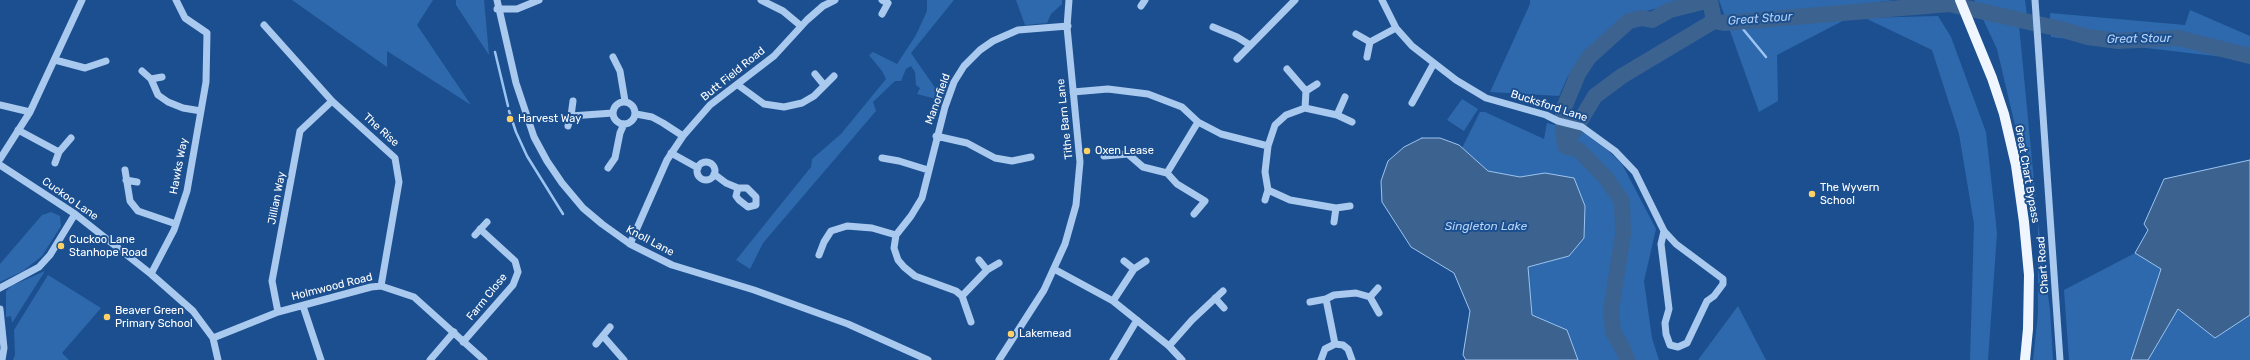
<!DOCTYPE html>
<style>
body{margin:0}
canvas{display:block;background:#1b4f8f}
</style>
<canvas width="2250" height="360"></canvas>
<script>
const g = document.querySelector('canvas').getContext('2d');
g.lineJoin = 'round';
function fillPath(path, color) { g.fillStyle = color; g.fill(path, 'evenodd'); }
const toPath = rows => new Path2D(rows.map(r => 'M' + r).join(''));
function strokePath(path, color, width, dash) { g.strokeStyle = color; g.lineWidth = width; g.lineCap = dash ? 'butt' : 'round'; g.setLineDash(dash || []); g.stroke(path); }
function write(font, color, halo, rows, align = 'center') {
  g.font = font + ' Rubik,sans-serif'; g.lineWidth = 4; g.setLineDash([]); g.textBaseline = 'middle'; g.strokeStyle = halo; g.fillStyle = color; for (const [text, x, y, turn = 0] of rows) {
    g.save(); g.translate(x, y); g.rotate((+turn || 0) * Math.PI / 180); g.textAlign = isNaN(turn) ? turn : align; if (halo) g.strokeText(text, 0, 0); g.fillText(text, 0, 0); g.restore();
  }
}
fillPath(toPath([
 [292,0,433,0,417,25,471,105,387,51,387,67],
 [456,0,484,0,489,55,456,5],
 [927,0,954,0,911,53,938,92,936,99,917,94,920,88,916,85,915,72,911,66,906,69,901,81,895,81,873,102,876,111,763,243,750,269,736,260,811,167,812,159,841,134,886,79,882,71,869,55,873,52,897,64,916,35,927,11],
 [1016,0,1062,0,1062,4,1051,14,1047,23,1025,25],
 [1530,0,1696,0,1641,12,1624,18,1615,28,1583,53,1567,78,1559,96,1490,92,1530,4],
 [1719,0,1894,0,1857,5,1856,14,1777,55,1778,101,1759,112],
 [1974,0,2025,0,2027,16,2019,25,2038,223,2050,310,2053,360,2033,360,2038,314,2038,223,1997,49],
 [2190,10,2250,36,2250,60,2051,37,2050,13,2185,25],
 [1938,16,1951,37,1986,132,1997,233,1988,360,1970,360,1974,224,1959,134,1932,50,1865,18],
 [1462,99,1478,109,1464,131,1447,120],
 [1480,112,1485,112,1544,139,1547,123,1592,135,1622,164,1656,229,1644,281,1652,338,1659,360,1578,360,1567,330,1532,315,1528,267,1569,256,1545,173,1520,177,1488,171,1462,148],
 [51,212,60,216,61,226,42,256,23,271,0,282,0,264,42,215],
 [2135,253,2162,269,2131,360,2069,360,2064,290],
 [45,271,12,323,11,316,6,317,6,291,11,286],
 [48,275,101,308,62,353,69,360,13,360,15,355,14,330],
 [1738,306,1766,360,1698,360],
 [2178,309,2215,338,2250,315,2250,360,2148,360]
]), '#2e69ad');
const water = toPath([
 [1422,138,1440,138,1459,145,1488,171,1520,177,1545,173,1574,178,1585,206,1584,238,1569,256,1528,267,1532,315,1567,330,1578,360,1466,360,1463,355,1470,311,1454,273,1411,247,1382,202,1381,181,1388,161,1404,147,1422,138],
 [2250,160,2250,315,2215,338,2178,309,2148,360,2131,360,2161,269,2135,253,2148,230,2144,224,2164,179,2250,160]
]);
fillPath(water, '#3c6290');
strokePath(water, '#9cc4f0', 1);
strokePath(toPath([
 [1724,23,1738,23,1766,57],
 [495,52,508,106],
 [509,111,516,132,527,156,563,214]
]), '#9cc4f0', 2.5);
strokePath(toPath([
 [1565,146,1595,96,1622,76,1714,21],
 [1627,360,1623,349,1613,332,1611,310,1623,234,1622,201,1606,178,1579,150,1565,146,1563,129,1563,110,1578,74,1589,57,1629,21,1642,18,1652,20,1670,10,1710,0,1714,21,1724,23,1949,4,2060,29,2088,37,2118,41,2178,38,2250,56]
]), '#3c6290', 16);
strokePath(toPath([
 [497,0,516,83,534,137,547,161,562,183,583,208,602,224,630,244,672,265,754,290,848,324,928,360],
 [761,0,783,11,801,26],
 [1382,0,1396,28,1412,46,1456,80,1486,98,1546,115,1558,121,1582,127,1615,151,1635,172,1664,231,1676,244,1723,279,1723,284,1714,296,1707,301,1687,343,1678,347,1670,345,1666,334,1665,323,1669,309,1661,244,1664,231],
 [2035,0,2060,360],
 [1141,6,1145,0],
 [497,9,517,9,539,0],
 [882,14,888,3,882,0],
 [264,25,332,101,395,158,399,182,381,286],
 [1213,27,1237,37,1250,45],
 [1356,34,1370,42,1367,57],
 [1370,42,1396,28],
 [613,57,620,71,625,101],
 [1237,59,1295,0],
 [55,60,85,68,106,61],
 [1287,69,1306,91,1305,108],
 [142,71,151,79,158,95,168,102,183,108,201,111],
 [815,74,824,85],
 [151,79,162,77],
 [738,85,764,104,784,107,802,103,814,96,834,76],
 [1306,91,1317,84],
 [1073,92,1108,89,1148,94,1182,107,1198,122,1221,134,1268,146],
 [573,101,571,116,613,113],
 '613 113a11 11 0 1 1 22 0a11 11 0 1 1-22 0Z',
 [1412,103,1434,63],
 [0,105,30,112],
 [636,114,652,117,663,123,683,136],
 [1337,115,1345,97],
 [568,126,571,116],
 [18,130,59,152,55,163],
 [936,136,967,143,995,158,1012,161,1031,157],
 [59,152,71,138],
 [671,153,698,168],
 [1104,156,1128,154,1143,167,1167,173,1177,184,1205,201,1194,214],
 [882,158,899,161,928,170],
 [0,159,30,112,82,0],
 '697 171a9 9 0 1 1 18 0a9 9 0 1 1-18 0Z',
 [0,165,75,214,151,274,193,311,213,338,218,360],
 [608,168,615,158,620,133,624,124],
 [125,170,130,201,138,211,176,224],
 [1167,173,1198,122],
 [714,174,726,183,738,188,747,188,756,197,756,205,748,207,739,200,736,196,738,188],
 [126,180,137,182],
 [1265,200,1268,190],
 [1350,206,1336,208,1290,200,1268,190,1265,172,1268,146,1275,125,1286,115,1305,108,1337,115,1352,122],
 [1334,222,1336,208],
 [475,235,487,222],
 [630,244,667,160,683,136,710,105,774,56,807,20,823,6,835,0],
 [819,255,824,242,831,231,847,226,872,228,896,235],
 [979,260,987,270],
 [1124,261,1134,269],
 [1054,269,1113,301,1169,346,1182,360],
 [151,274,174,230,187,191,206,82,207,33,185,18,176,0],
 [0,288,39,267,50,255,75,214],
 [962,296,987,270,999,263],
 [1370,297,1378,288],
 [1215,298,1224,308],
 [1113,301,1134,269,1146,261],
 [1310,302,1326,299],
 [303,306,321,360],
 [0,309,4,348,2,360],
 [278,312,272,281,300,131,332,101],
 [971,322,962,296,956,291,915,276,904,267,898,260,894,248,896,235,911,216,922,198,945,107,954,82,964,66,980,50,993,41,1018,30,1068,26],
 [603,336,624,360],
 [213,338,278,312,371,287,381,286,414,297,484,360],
 [463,342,513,285,518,272,515,261,480,229],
 [596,344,610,327],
 [1335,344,1326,299,1334,295,1356,293,1370,297,1379,313],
 [1169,346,1192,320,1223,291],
 [430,360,454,332],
 [999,360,1044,290,1065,244,1076,205,1080,162,1067,27,1069,0],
 [1113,360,1137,320],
 [1321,360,1325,349,1335,344,1343,345,1348,349,1352,360]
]), '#a9c9ee', 7);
strokePath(toPath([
 [1960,0,1992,78,2004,114,2016,165,2024,222,2029,275,2028,329,2025,360]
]), '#f0f6ff', 10);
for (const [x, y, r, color] of [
 [510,119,4,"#ffd166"],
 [1087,151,4,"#ffd166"],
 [1812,194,4,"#ffd166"],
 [61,246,4,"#ffd166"],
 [107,317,4,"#ffd166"],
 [1011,334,4,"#ffd166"]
]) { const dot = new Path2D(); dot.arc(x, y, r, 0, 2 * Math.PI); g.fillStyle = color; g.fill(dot); strokePath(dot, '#1b4f8f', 1.5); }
write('11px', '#fff', '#1b4f8f', [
 ["Butt Field Road",733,74,-39],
 ["Manorfield",938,99,-70],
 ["Bucksford Lane",1549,106,18],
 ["Tithe Barn Lane",1065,119,-96],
 ["The Rise",381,130,42],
 ["Hawks Way",179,166,-79],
 ["Great Chart Bypass",2027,174,80],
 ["Jillian Way",277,198,-79],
 ["Cuckoo Lane",70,199,35],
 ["Knoll Lane",650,241,28],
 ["Chart Road",2043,265,-94],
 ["Holmwood Road",332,287,-14],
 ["Farm Close",487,297,-51]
]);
write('11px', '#fff', '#1b4f8f', [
 ["Harvest Way",518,119],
 ["Oxen Lease",1095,151],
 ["The Wyvern",1820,188],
 ["School",1820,201],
 ["Cuckoo Lane",69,240],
 ["Stanhope Road",69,253],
 ["Beaver Green",115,311],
 ["Primary School",115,324],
 ["Lakemead",1019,334]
], 'left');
write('italic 12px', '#b5d3f5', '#1b4f8f', [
 ["Great Stour",1760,19,-4],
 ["Great Stour",2139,39,-1],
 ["Singleton Lake",1486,227]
]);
</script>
